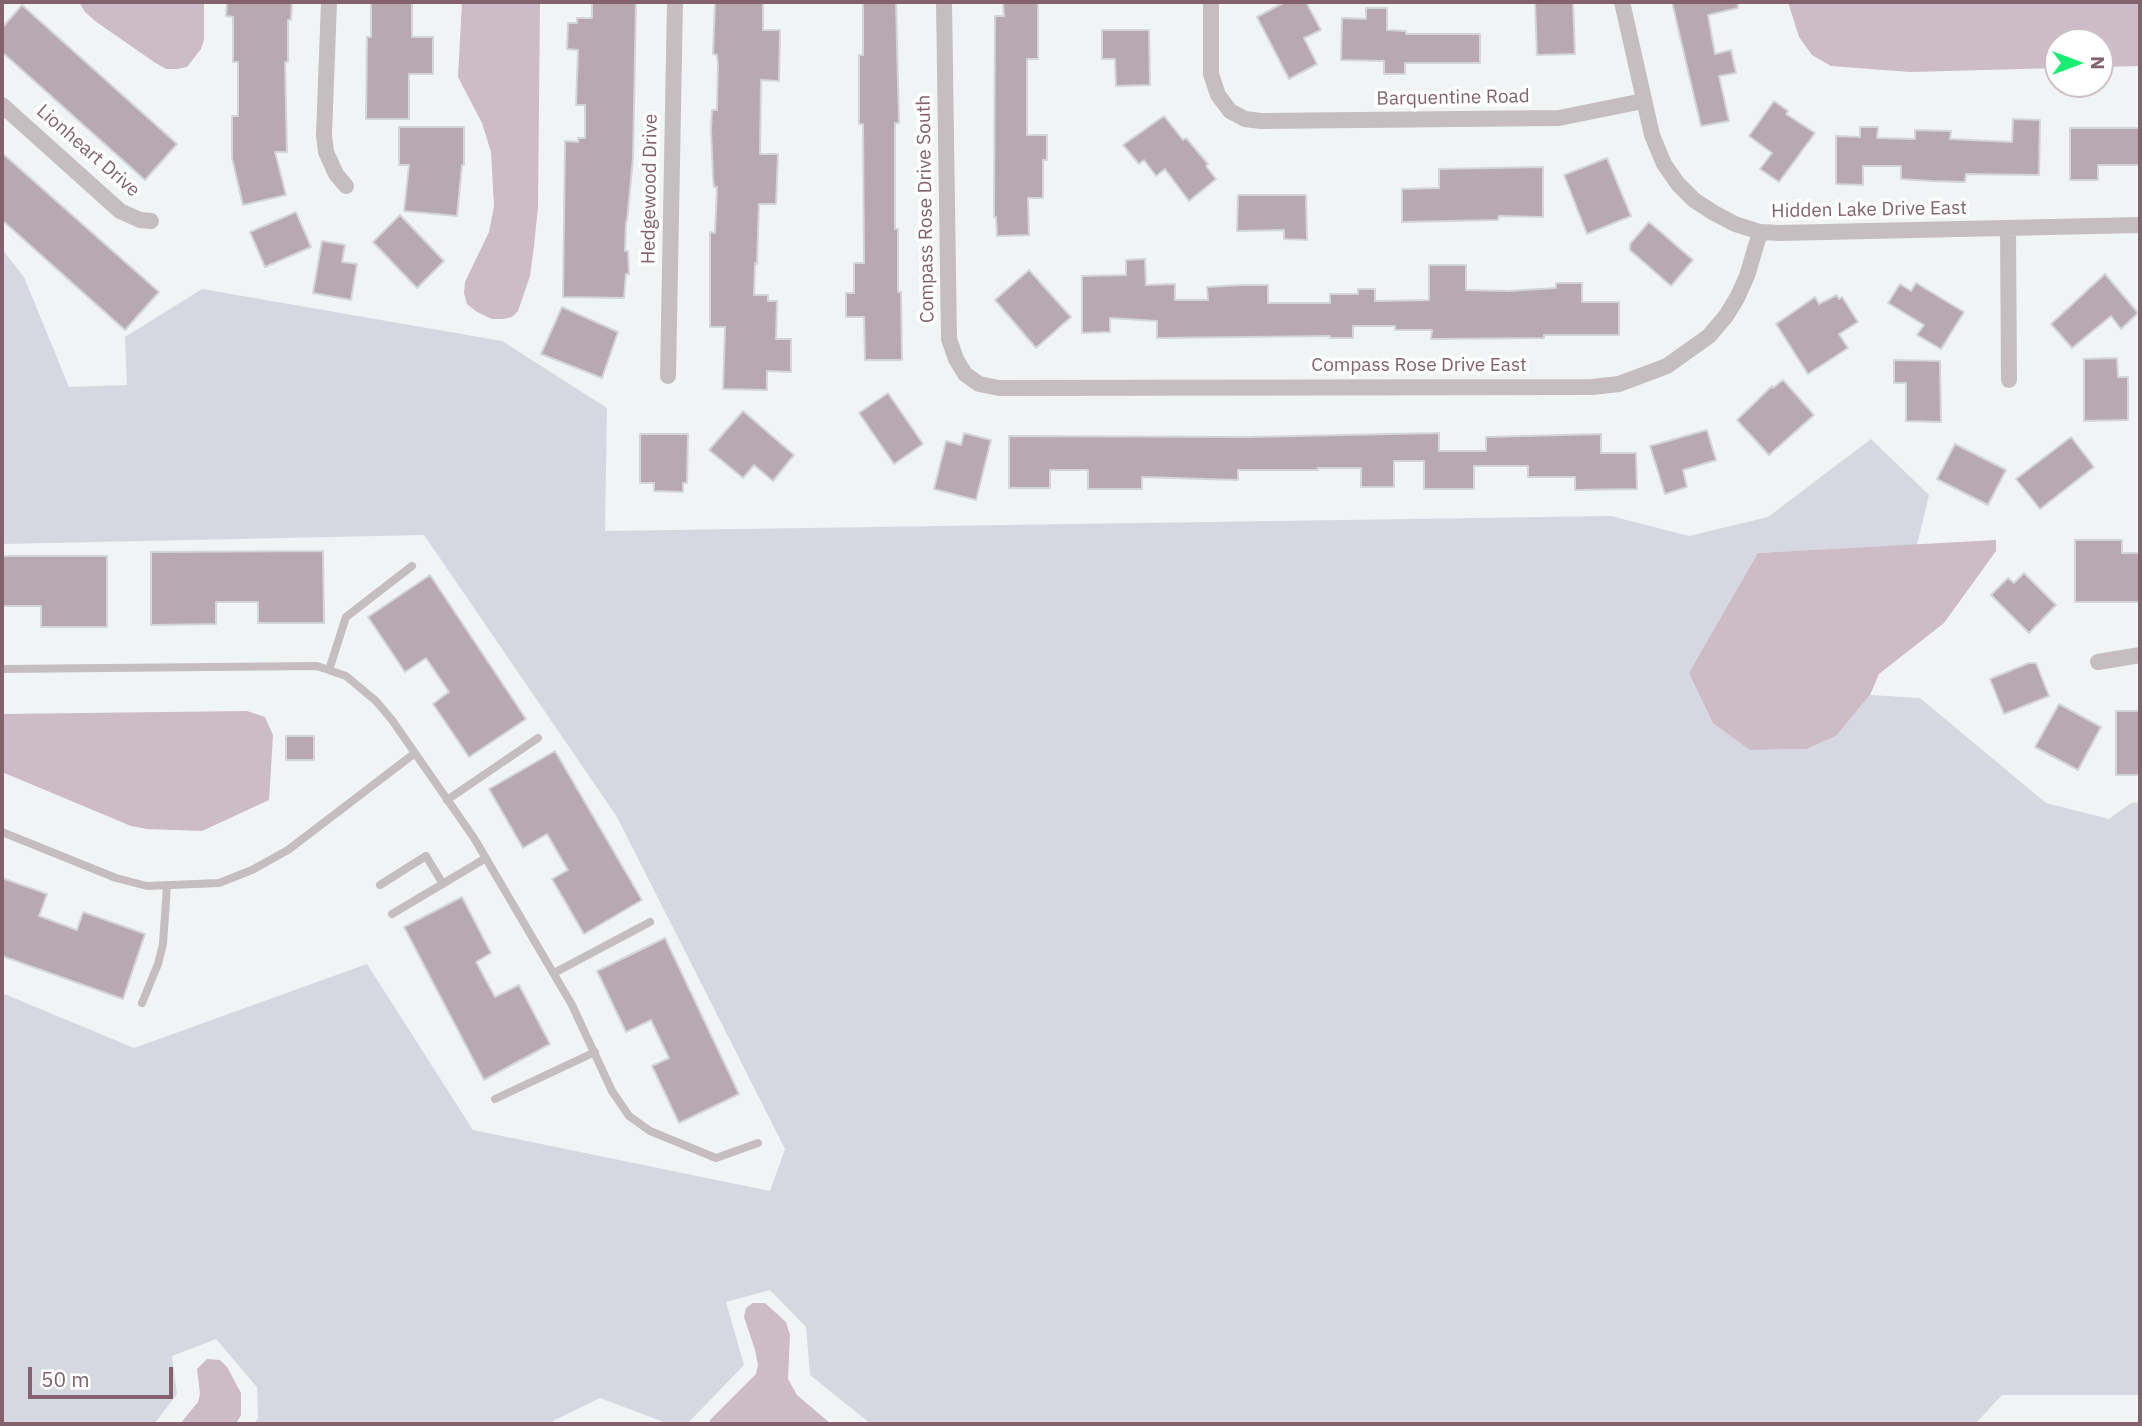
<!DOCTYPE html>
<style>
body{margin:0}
#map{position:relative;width:2142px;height:1426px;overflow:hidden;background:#f0f4f5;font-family:"IBM Plex Sans",sans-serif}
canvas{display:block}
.frame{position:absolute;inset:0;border:4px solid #83626e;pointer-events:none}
.north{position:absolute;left:2044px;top:28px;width:70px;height:70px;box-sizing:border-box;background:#fff;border:2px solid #cdc0c5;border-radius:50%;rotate:90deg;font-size:19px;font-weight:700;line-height:28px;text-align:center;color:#83626e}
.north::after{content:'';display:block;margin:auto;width:24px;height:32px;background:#17ee6f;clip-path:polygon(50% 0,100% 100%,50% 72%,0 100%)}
.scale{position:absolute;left:28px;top:1367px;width:145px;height:32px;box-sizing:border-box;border:4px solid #83626e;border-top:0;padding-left:9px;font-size:21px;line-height:24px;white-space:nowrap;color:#83626e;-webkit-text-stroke:5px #fff;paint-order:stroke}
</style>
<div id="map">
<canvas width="2142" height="1426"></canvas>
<div class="frame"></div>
<div class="north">N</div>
<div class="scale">50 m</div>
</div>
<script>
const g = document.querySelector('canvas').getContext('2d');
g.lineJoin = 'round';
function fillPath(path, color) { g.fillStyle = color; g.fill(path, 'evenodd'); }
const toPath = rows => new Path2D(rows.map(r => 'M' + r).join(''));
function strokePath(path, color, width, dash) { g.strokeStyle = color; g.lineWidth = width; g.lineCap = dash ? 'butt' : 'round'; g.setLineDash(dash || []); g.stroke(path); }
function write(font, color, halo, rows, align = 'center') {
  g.font = font + ' "IBM Plex Sans",sans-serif'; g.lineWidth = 7; g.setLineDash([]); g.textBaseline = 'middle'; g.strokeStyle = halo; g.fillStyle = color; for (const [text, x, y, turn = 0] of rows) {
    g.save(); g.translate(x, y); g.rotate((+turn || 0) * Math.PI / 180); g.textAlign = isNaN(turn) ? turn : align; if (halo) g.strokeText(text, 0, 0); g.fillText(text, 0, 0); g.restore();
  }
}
fillPath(toPath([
 [2,249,24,277,69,387,127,385,125,337,202,289,502,341,607,408,605,531,1611,516,1689,536,1768,517,1871,439,1929,495,1917,545,1758,553,1750,750,1808,749,1836,736,1870,695,1920,698,2046,803,2109,819,2131,803,2140,802,2140,1395,2002,1395,1976,1423,1972,1424,871,1424,810,1375,806,1327,770,1290,726,1302,744,1365,687,1424,669,1424,600,1398,553,1421,554,1424,254,1424,258,1418,257,1387,216,1339,172,1356,177,1394,154,1424,2,1424,2,993,134,1048,367,964,473,1130,770,1191,785,1149,617,817,424,535,2,544]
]), '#d6d8e1');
fillPath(toPath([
 [79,2,204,2,204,40,201,49,187,67,177,69,166,69,154,62,95,21,85,12],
 [462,2,540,2,538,207,534,246,530,276,518,311,512,317,503,319,492,319,477,312,467,304,464,293,465,282,489,232,494,206,491,152,482,123,458,77],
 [1788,2,2140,2,2140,66,2100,67,2100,42,2058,42,2058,68,1910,72,1831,66,1812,55,1799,37],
 [1996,540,1996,551,1944,623,1879,674,1870,695,1836,736,1807,749,1750,750,1713,723,1689,673,1758,553],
 [247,711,265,717,273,735,269,800,202,831,147,829,131,826,2,772,2,714],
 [753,1303,765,1303,786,1322,790,1335,788,1379,797,1395,831,1424,709,1424,710,1420,756,1374,758,1365,755,1350,744,1317,746,1308],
 [207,1359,220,1360,227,1367,241,1393,241,1415,236,1424,180,1424,198,1402,200,1394,197,1369]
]), '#cdbbc5');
const building = toPath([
 [227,2,292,2,291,20,288,20,288,62,285,62,287,152,275,152,286,195,243,205,232,158,232,116,238,116,238,62,233,62,233,17,226,16,227,2],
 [371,2,412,2,412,37,433,37,433,74,409,74,409,119,366,119,367,37,371,37,371,2],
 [592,2,636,2,633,158,627,221,626,221,625,251,628,251,629,274,626,274,624,298,563,297,565,141,578,142,578,138,585,138,585,105,576,105,578,50,567,49,568,23,577,23,577,18,592,18,592,2],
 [715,2,763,2,763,30,780,30,779,81,761,80,760,154,778,154,776,204,759,204,757,264,755,263,754,295,768,295,768,301,777,301,776,339,791,339,791,372,767,371,767,390,723,389,725,327,710,327,710,232,715,233,717,187,714,187,713,178,711,129,712,110,717,110,718,64,717,55,713,54,715,2],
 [863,2,896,2,899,123,895,123,895,229,898,229,898,292,901,292,902,360,865,360,864,317,846,317,846,293,854,293,854,263,864,263,863,124,859,124,859,55,863,55,863,2],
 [1003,2,1038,2,1038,59,1027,59,1027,135,1047,135,1047,160,1043,160,1043,198,1028,198,1029,235,997,236,996,217,994,217,995,16,1004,16,1003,2],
 [1285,2,1306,2,1321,30,1304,38,1317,64,1289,79,1257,17,1285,2],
 [1535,2,1573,2,1575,54,1537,55,1535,2],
 [1672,2,1738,2,1738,8,1708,15,1715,54,1731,50,1736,73,1719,76,1729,121,1701,126,1672,2],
 [22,5,177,144,145,180,2,52,2,28,22,5],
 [1366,8,1387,8,1387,30,1406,31,1406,34,1480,34,1480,63,1405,63,1405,74,1384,74,1384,61,1341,60,1342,18,1366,19,1366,8],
 [1102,30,1149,30,1150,85,1116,86,1115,59,1102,59,1102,30],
 [1774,101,1788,111,1786,114,1815,133,1779,182,1760,169,1772,153,1749,136,1774,101],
 [1164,116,1183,140,1186,138,1208,164,1206,166,1216,179,1189,201,1165,169,1156,176,1144,160,1139,164,1123,145,1164,116],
 [2013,119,2040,120,2039,175,1966,174,1965,182,1931,181,1901,179,1901,166,1863,166,1863,185,1836,184,1836,136,1860,137,1860,127,1878,127,1877,138,1915,139,1915,130,1951,131,1950,139,2012,142,2013,119],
 [399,127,464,127,464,165,462,165,457,216,404,211,409,165,399,165,399,127],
 [2070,128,2140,128,2140,165,2098,165,2098,180,2070,180,2070,128],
 [2,153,159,292,125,330,2,220,2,153],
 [1607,158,1631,216,1587,234,1564,175,1607,158],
 [1543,167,1543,217,1499,216,1498,220,1402,222,1402,189,1439,188,1439,169,1543,167],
 [1238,195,1306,195,1307,240,1284,239,1284,230,1237,231,1238,195],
 [296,212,311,247,265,267,250,232,296,212],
 [400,215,444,261,417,288,373,242,400,215],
 [1649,222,1693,260,1671,286,1630,250,1630,244,1649,222],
 [322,241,345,245,342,262,357,264,351,300,313,293,322,241],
 [1145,259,1146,285,1175,284,1175,300,1208,300,1207,287,1241,285,1268,285,1268,303,1330,303,1330,294,1358,294,1358,289,1375,289,1375,301,1429,300,1429,265,1466,265,1466,290,1508,291,1556,288,1556,283,1582,283,1582,302,1619,302,1619,335,1544,335,1544,338,1431,339,1432,330,1395,330,1395,326,1353,326,1353,338,1330,338,1330,336,1157,338,1157,321,1110,318,1110,332,1082,333,1082,276,1126,275,1126,260,1145,259],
 [1029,270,1071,317,1036,348,995,300,1029,270],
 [2105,274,2138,313,2121,329,2111,316,2072,348,2051,324,2105,274],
 [1916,283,1964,312,1941,349,1917,335,1924,325,1888,303,1900,284,1911,291,1916,283],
 [1837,295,1839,299,1842,297,1858,322,1839,334,1848,348,1808,374,1776,324,1815,297,1819,304,1837,295],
 [562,307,618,332,602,378,541,354,562,307],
 [2117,358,2118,377,2128,377,2128,420,2084,421,2084,359,2117,358],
 [1894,360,1940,361,1941,422,1906,421,1906,383,1894,383,1894,360],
 [1783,380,1814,415,1769,455,1737,420,1772,386,1773,388,1783,380],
 [888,393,923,444,894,464,859,413,888,393],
 [743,411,794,455,773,481,754,465,743,478,709,450,743,411],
 [1707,430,1716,460,1683,470,1687,487,1665,494,1650,446,1707,430],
 [964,433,991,440,976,500,934,489,946,441,961,445,964,433],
 [1439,433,1439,451,1486,451,1486,437,1601,434,1601,453,1636,453,1637,489,1575,490,1575,477,1528,477,1528,466,1474,466,1474,489,1424,489,1424,461,1394,461,1394,487,1361,487,1361,468,1318,468,1318,470,1238,470,1238,480,1142,477,1142,489,1088,489,1088,470,1050,470,1050,488,1009,488,1009,436,1248,437,1439,433],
 [640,434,688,434,687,483,683,483,683,492,654,491,654,483,640,483,640,434],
 [2071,437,2094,467,2040,509,2016,479,2071,437],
 [1955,444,2006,470,1988,505,1937,479,1955,444],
 [2075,540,2122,540,2122,553,2140,553,2140,602,2075,602,2075,540],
 [323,551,324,623,258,623,258,602,216,602,216,624,151,625,151,552,323,551],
 [2,556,107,556,107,627,41,627,41,606,2,606,2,556],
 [2024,573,2056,605,2029,633,1991,595,2008,578,2014,583,2024,573],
 [430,575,526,719,469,757,433,704,449,692,426,658,405,672,368,617,430,575],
 [2029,663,2036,663,2049,696,2004,714,1990,679,2029,663],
 [2059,704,2101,727,2078,770,2035,747,2059,704],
 [2116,711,2140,711,2140,775,2116,775,2116,711],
 [286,736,314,736,314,760,286,760,286,736],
 [555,751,642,900,584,934,552,879,568,870,547,834,523,848,489,789,555,751],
 [2,878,47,894,39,916,77,930,83,912,145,934,123,999,2,956,2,878],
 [462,897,491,953,476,962,495,997,519,985,550,1044,484,1080,404,927,462,897],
 [665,938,739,1094,679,1123,652,1066,669,1058,651,1020,626,1032,597,971,665,938]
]);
fillPath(building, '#b7a9af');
strokePath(building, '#d3d5d6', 2);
strokePath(toPath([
 [2,669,317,666,346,676,376,701,392,720,474,838,572,1005,612,1091,629,1116,650,1131,716,1158,758,1143],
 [329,670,346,617,412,566],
 [447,800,538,738],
 [2,832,116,878,147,886,219,883,252,870,288,850,415,753],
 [380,885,426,856,443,884],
 [392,914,486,858],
 [554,973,650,922],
 [142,1003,158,964,163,944,167,886],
 [495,1099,595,1052]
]), '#c6bdc0', 8);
strokePath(toPath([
 [329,2,324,135,326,152,336,174,346,186],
 [944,2,949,339,956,359,965,374,979,384,999,388,1592,387,1619,384,1667,366,1709,336,1726,316,1737,298,1747,276,1760,232],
 [1211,2,1211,74,1218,95,1230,111,1245,119,1261,121,1559,118,1643,101],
 [1622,2,1652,135,1664,164,1678,184,1694,200,1714,213,1735,224,1760,232,1780,233,2140,225],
 [2,105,120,211,140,220,151,221],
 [2008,229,2009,380],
 [668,376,675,2],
 [2098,662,2140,655]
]), '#c6bdc0', 16);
write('19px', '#83626e', '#fff', [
 ["Barquentine Road",1453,98,-1],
 ["Lionheart Drive",88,151,41],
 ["Hedgewood Drive",650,189,-89],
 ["Compass Rose Drive South",926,209,-91],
 ["Hidden Lake Drive East",1869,210,-1],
 ["Compass Rose Drive East",1419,366]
]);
</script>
